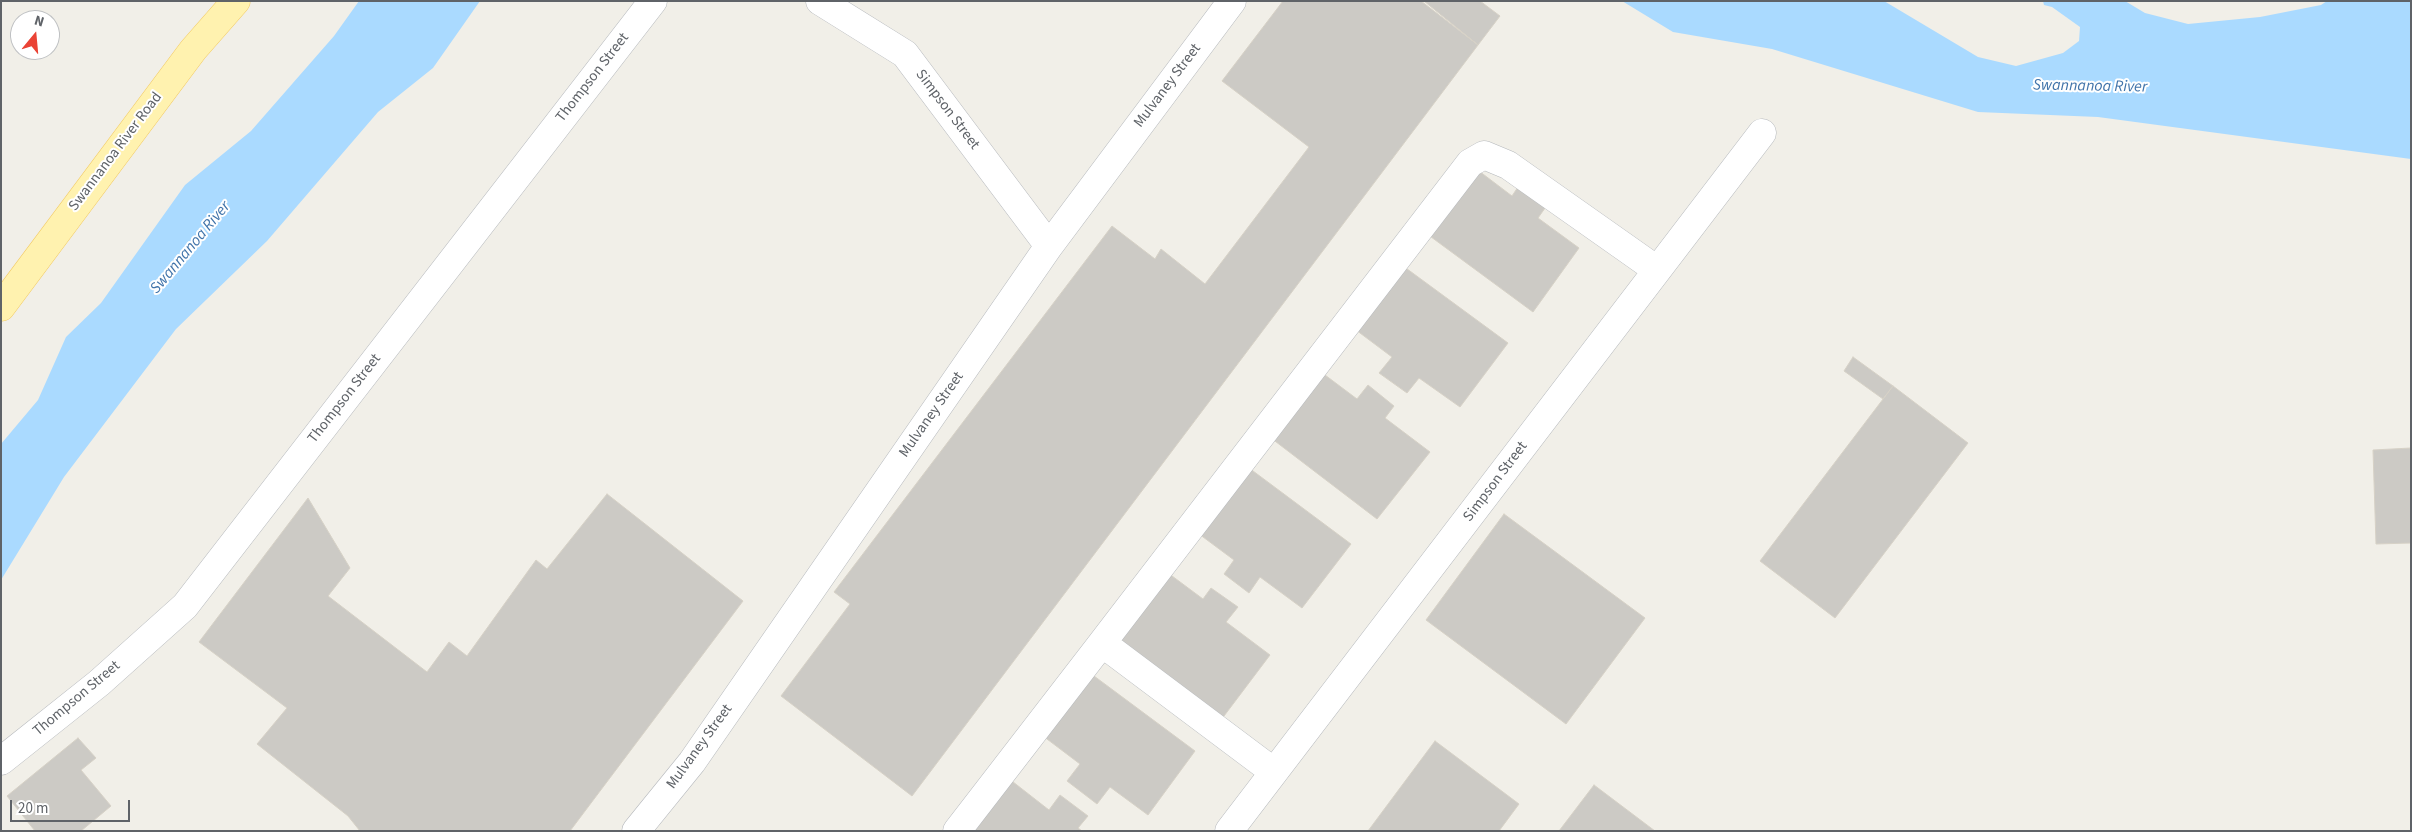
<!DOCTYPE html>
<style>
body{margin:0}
#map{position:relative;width:2412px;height:832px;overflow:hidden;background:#f1efe8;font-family:"Source Sans 3",sans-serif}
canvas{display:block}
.frame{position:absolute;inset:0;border:2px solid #5f6368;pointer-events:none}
.north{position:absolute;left:10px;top:10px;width:50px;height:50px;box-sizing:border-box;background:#fff;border:1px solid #bfc1c3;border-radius:50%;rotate:17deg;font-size:14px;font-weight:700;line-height:20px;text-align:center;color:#5f6368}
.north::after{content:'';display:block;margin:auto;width:18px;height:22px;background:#ea4335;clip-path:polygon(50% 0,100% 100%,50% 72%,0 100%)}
.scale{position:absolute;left:10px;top:800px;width:120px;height:22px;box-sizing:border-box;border:2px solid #5f6368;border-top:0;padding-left:6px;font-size:15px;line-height:18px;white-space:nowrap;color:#5f6368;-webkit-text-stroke:4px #fff;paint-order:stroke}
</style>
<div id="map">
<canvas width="2412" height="832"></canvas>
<div class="frame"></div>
<div class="north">N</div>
<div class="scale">20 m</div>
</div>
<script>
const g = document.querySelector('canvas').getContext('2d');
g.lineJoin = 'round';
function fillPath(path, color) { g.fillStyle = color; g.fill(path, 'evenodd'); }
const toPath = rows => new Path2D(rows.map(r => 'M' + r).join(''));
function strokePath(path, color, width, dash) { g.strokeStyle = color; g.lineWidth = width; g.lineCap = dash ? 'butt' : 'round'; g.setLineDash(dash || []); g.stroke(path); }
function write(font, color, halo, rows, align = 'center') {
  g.font = font + ' "Source Sans 3",sans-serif'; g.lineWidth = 4; g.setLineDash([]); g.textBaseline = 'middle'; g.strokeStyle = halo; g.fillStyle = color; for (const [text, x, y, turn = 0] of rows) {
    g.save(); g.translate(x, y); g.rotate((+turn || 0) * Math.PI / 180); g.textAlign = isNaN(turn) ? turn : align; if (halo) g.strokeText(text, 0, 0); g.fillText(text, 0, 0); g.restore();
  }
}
fillPath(toPath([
 [359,1,480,1,433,68,378,112,267,241,176,329,64,477,1,580,1,444,38,400,66,337,101,303,185,185,251,131,334,36],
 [1622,1,1884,1,1978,57,2016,66,2063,53,2079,41,2080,27,2052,7,2044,5,2043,1,2125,1,2145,13,2188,24,2260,17,2321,5,2327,1,2411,1,2411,159,2098,117,1978,112,1772,49,1673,32]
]), '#aadaff');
const building = toPath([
 [1283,1,1421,1,1478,45,912,796,781,696,850,604,834,592,1112,226,1155,259,1161,249,1205,284,1309,147,1222,81,1283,1],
 [1424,1,1480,1,1500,16,1478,45,1424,1],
 [1471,165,1512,196,1522,181,1550,201,1538,218,1579,248,1533,312,1423,231,1471,165],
 [1399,263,1508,343,1460,407,1419,378,1407,393,1379,373,1392,357,1352,327,1399,263],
 [1853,357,1893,386,1883,399,1844,371,1853,357],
 [1317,369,1357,399,1368,385,1394,406,1385,418,1430,452,1377,519,1267,435,1317,369],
 [1893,386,1968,443,1835,618,1760,561,1893,386],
 [2411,448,2411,543,2376,544,2373,450,2411,448],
 [1245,465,1351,544,1302,608,1260,577,1249,593,1224,574,1234,560,1195,531,1245,465],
 [607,494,743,601,570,831,360,831,348,816,257,744,287,708,199,642,308,498,350,568,328,596,427,672,449,642,467,656,536,560,547,569,607,494],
 [1504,514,1645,618,1566,724,1426,620,1504,514],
 [1164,570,1203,599,1211,588,1238,607,1226,622,1270,655,1221,720,1112,639,1164,570],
 [1090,673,1195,751,1148,815,1110,787,1097,804,1067,781,1080,764,1043,736,1090,673],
 [78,738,96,758,81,770,111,806,81,831,35,831,7,796,78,738],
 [1435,741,1519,804,1499,831,1368,831,1435,741],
 [1008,778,1049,810,1060,795,1088,816,1078,828,1082,831,966,831,1008,778],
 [1594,785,1655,831,1559,831,1594,785]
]);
fillPath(building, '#cccac5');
strokePath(building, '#d6d1c6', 1);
const minor = toPath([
 [820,1,905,54,1049,246],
 [1,761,99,683,185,606,653,1],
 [1274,772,1102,643,1470,163,1484,155,1508,165,1657,270],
 [636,831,692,762,1049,246,1232,1],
 [957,831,1102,643],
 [1229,831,1762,133]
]);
const major = toPath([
 [1,307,193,50,236,1]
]);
strokePath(minor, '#b5b8bc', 29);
strokePath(major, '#f2c960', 29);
strokePath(minor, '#fff', 28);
strokePath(major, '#fff2af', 28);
write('15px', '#5f6368', '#fff', [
 ["Thompson Street",593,78,-52],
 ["Mulvaney Street",1168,86,-53],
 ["Simpson Street",947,110,53],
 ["Swannanoa River Road",116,152,-53],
 ["Thompson Street",345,399,-52],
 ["Mulvaney Street",932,415,-55],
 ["Simpson Street",1496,482,-53],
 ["Thompson Street",77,699,-40],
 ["Mulvaney Street",700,747,-54]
]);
write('italic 16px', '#4174aa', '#fff', [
 ["Swannanoa River",2090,87,1],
 ["Swannanoa River",191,248,-50]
]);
</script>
